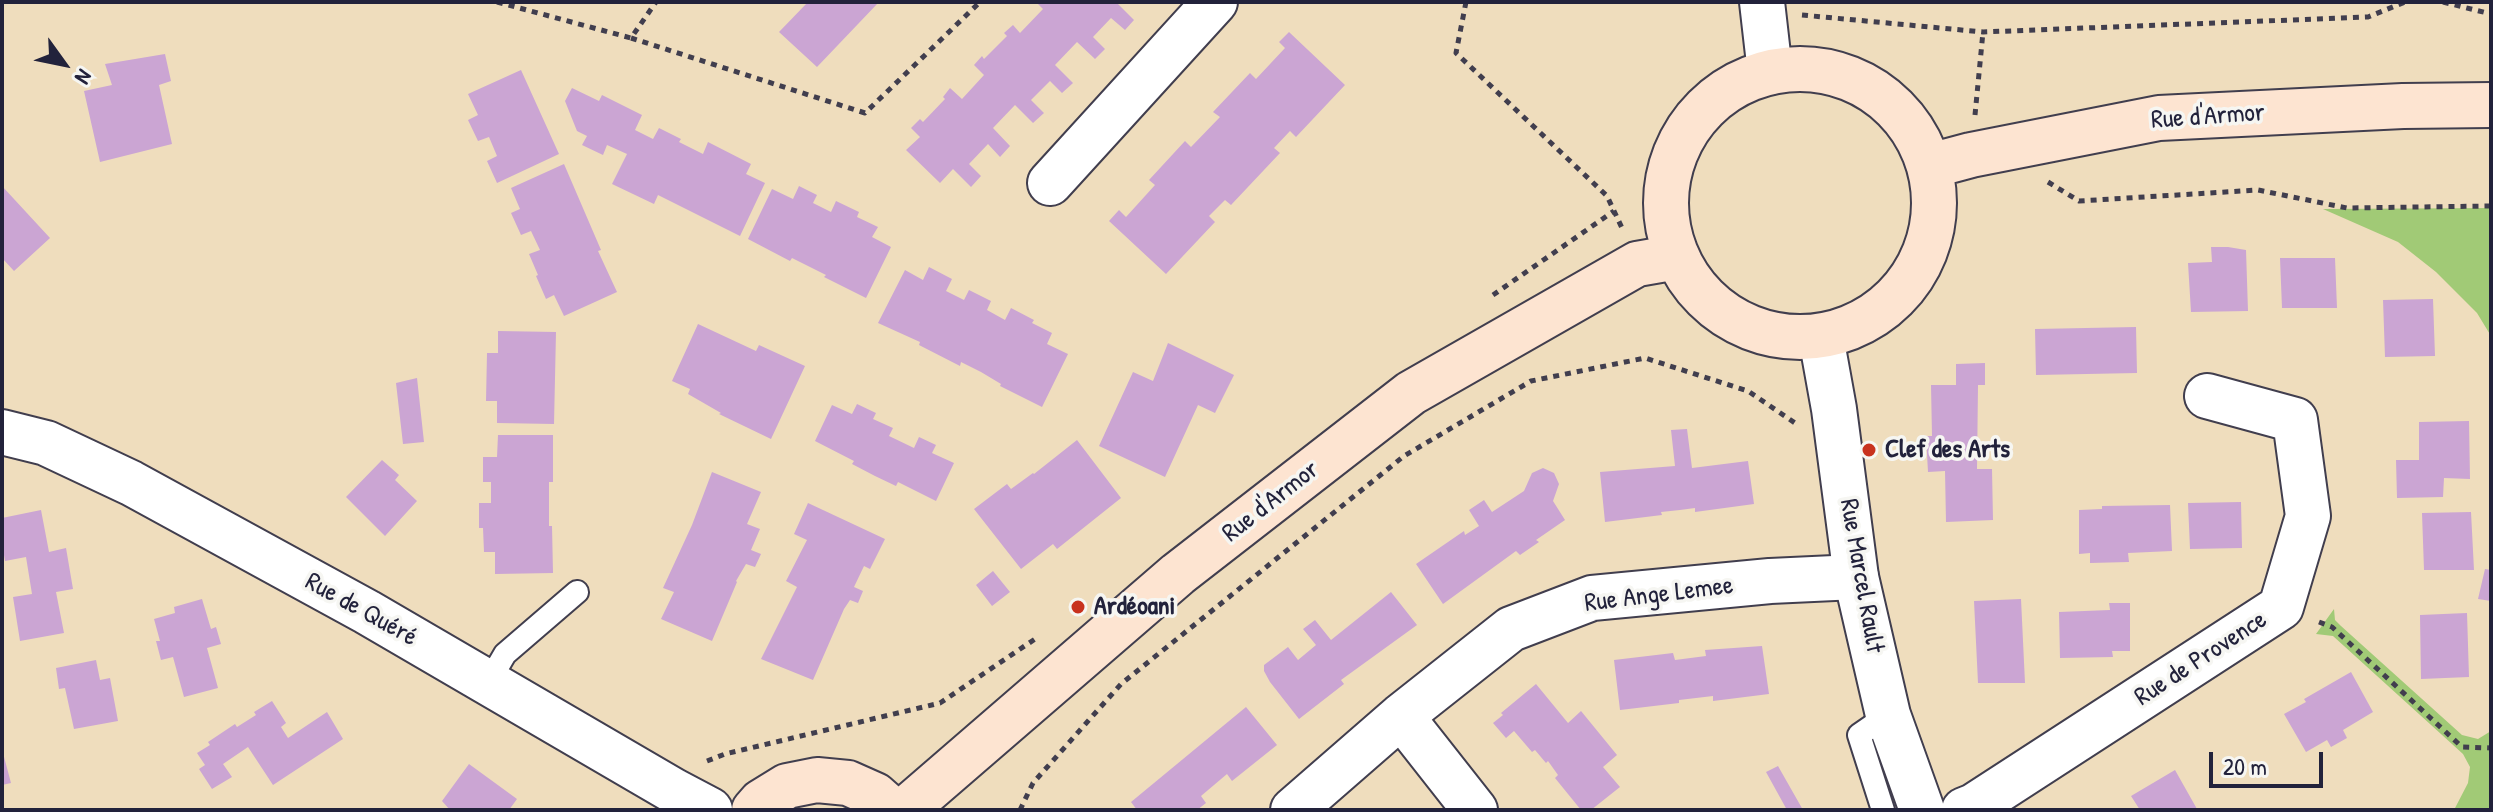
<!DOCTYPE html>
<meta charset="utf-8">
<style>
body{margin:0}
#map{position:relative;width:2493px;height:812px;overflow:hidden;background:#efddbd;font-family:"Patrick Hand",sans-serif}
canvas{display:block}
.frame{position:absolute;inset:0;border:4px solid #22223b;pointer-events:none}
.north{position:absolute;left:24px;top:24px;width:80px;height:80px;-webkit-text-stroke:6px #f6f6f2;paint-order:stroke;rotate:123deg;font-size:22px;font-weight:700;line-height:32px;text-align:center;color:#22223b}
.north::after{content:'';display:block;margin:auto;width:28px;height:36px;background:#22223b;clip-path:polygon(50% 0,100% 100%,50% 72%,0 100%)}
.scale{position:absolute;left:2209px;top:752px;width:114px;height:36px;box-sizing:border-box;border:4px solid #22223b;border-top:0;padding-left:10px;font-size:24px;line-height:28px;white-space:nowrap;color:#22223b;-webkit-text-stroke:6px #f6f6f2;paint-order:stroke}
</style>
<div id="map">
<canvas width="2493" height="812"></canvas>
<div class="frame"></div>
<div class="north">N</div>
<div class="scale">20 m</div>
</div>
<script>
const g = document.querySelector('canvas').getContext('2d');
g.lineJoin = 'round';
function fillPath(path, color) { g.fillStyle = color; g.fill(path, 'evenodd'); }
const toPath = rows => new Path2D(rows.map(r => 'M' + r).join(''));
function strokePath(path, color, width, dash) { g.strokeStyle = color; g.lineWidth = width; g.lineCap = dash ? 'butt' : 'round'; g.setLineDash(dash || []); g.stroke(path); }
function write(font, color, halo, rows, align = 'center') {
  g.font = font + ' "Patrick Hand",sans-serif'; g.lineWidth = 7; g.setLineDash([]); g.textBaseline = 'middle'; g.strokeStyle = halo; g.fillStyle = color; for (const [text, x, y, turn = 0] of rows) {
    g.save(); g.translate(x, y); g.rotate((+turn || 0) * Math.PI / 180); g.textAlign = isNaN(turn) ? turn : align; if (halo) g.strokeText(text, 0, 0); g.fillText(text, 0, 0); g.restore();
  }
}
fillPath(toPath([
 [2491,208,2491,336,2477,313,2436,272,2398,242,2323,209],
 [2334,609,2335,620,2341,626,2462,735,2478,739,2491,731,2491,810,2454,810,2468,783,2470,767,2463,754,2333,636,2316,634]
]), '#a1ca76');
fillPath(toPath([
 [808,2,879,2,817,67,779,32],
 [1036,2,1116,2,1134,20,1125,30,1111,18,1093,37,1105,49,1095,59,1077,42,1055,65,1073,83,1062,93,1050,81,1031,100,1044,113,1033,123,1015,105,993,128,1010,146,1000,157,988,144,969,164,981,176,971,187,953,169,940,183,906,150,920,137,911,128,920,119,923,122,945,99,943,97,950,88,962,99,984,75,974,65,982,56,984,59,1007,36,1004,33,1013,25,1020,33,1043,9],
 [1289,32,1345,85,1296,137,1290,131,1274,148,1280,153,1231,205,1225,200,1209,216,1215,222,1166,274,1109,221,1119,210,1126,217,1155,185,1149,180,1185,141,1191,147,1220,117,1213,112,1250,73,1256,79,1285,48,1279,42],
 [165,54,171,81,159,85,172,144,100,162,84,91,112,85,105,64],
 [521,70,559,154,497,183,487,161,497,156,489,137,478,141,468,120,478,115,468,94],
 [572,88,599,101,602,95,642,115,635,130,653,139,659,128,681,139,679,142,703,154,708,142,751,164,746,174,765,183,740,236,658,195,654,204,612,184,627,154,607,145,603,155,582,145,587,136,577,131,565,101],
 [564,164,601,250,598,251,617,292,564,316,554,295,546,299,536,276,538,275,529,254,540,250,531,231,521,235,511,213,520,209,511,188],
 [2,186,50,238,14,271,2,258],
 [799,186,817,195,813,203,831,212,836,201,859,212,857,217,878,227,872,237,891,247,866,298,824,277,826,275,792,258,790,261,748,239,772,189,793,199],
 [2211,247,2228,247,2246,250,2248,311,2191,312,2188,263,2212,262],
 [2280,258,2335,258,2337,308,2282,308],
 [929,267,952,279,946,291,964,300,969,290,991,301,987,310,1005,320,1011,308,1034,320,1032,323,1052,333,1047,344,1068,354,1042,407,1000,386,1001,384,981,372,961,362,960,366,919,345,920,342,878,323,905,270,923,280],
 [2433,299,2435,356,2385,357,2383,300],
 [698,324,756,351,759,345,805,366,771,439,719,414,721,413,688,394,690,389,672,381],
 [2136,327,2137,373,2036,375,2035,329],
 [498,331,556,332,554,424,497,423,497,401,486,401,487,353,498,353],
 [1168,343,1234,375,1215,413,1198,405,1165,477,1099,446,1133,372,1153,381],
 [1985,363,1985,385,1978,385,1977,469,1992,469,1993,520,1946,522,1945,471,1928,472,1926,436,1932,436,1931,385,1956,385,1956,364],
 [417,378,424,442,403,444,396,383],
 [857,404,876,413,873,419,893,428,889,436,914,448,919,437,936,445,932,453,954,463,936,501,898,482,896,486,875,476,852,464,854,461,815,441,832,405,852,414],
 [2469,421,2470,479,2444,478,2443,497,2397,498,2396,460,2419,460,2419,422],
 [1687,429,1692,468,1748,461,1754,504,1695,512,1695,508,1680,510,1661,512,1662,515,1605,522,1600,472,1675,466,1671,430],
 [498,435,553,435,553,482,549,482,549,526,552,526,553,573,495,574,495,552,484,552,483,528,479,528,479,503,491,503,491,482,483,482,483,457,497,457],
 [1077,440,1121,498,1057,549,1053,544,1021,569,974,509,1007,484,1011,489,1033,473,1034,474],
 [382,460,399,475,395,480,417,501,385,536,346,497],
 [1543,468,1554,473,1559,484,1553,501,1565,520,1536,540,1539,542,1520,555,1516,551,1443,604,1416,564,1464,531,1465,535,1479,526,1469,510,1484,500,1492,512,1524,491,1532,473],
 [712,472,761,492,747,524,760,529,751,550,761,554,755,567,746,564,736,581,737,582,712,641,661,619,674,592,663,588,692,525],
 [2241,502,2242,548,2190,549,2188,503],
 [808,503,885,539,870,569,864,566,854,587,863,591,858,603,850,600,844,609,813,680,761,659,797,587,786,581,807,540,794,534],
 [2170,505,2172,551,2128,553,2129,562,2090,563,2090,553,2079,554,2079,510,2102,509,2102,506],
 [41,510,49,552,66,548,73,589,56,592,64,633,20,641,13,597,32,594,26,557,5,561,2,543,2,518],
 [2471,512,2474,570,2424,570,2422,513],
 [2485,569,2491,570,2491,601,2478,599],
 [993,571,1010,592,992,606,976,585],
 [1391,592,1417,625,1341,680,1344,684,1299,719,1270,682,1264,671,1264,665,1288,647,1298,660,1316,645,1303,629,1315,620,1331,640],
 [202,599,211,629,216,627,221,644,207,648,218,688,184,697,173,657,161,660,156,641,160,641,154,619,175,613,174,607],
 [2021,599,2025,683,1978,683,1974,601],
 [2109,603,2130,603,2130,651,2112,651,2113,657,2060,658,2059,612,2110,610],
 [2467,613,2469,677,2421,679,2420,615],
 [1762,646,1769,694,1713,701,1713,696,1679,700,1679,703,1620,710,1614,660,1673,653,1675,660,1706,656,1705,650],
 [96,660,100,680,110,678,118,721,74,729,65,688,59,689,56,668],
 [2351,672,2373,712,2343,730,2347,738,2331,747,2327,740,2306,752,2284,714,2306,702,2304,699],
 [1536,684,1568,723,1581,711,1617,755,1603,767,1620,787,1591,810,1581,810,1555,778,1558,775,1548,761,1546,763,1535,750,1532,752,1514,731,1506,738,1493,723,1503,715,1501,713],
 [272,701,286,723,281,727,288,738,327,712,343,739,273,785,248,747,223,764,232,777,212,789,199,769,205,765,197,753,210,745,208,742,235,724,237,727,256,715,254,712],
 [1246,707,1277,745,1232,781,1227,774,1201,796,1206,803,1197,810,1137,810,1131,802],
 [3,753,11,783,2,785,2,754],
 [469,764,517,799,509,810,450,810,442,801],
 [1778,766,1803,810,1787,810,1766,772],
 [2175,770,2197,809,2140,810,2131,796]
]), '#cba5d3');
const service = toPath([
 [488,683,505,654,577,592],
 [1883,810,1859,735,1888,715]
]);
const minor = toPath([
 [1050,183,1215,2],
 [2,432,46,443,131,483,367,612,674,791,710,810],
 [1401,716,1475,810],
 [1293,810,1401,716,1511,629,1592,598,1770,581,1856,577],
 [1964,810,1974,806,2281,607,2308,516,2295,420,2207,396]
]);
const tertiary = toPath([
 [1762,2,1770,72],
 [1821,337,1834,409,1856,577,1888,715,1922,810]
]);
const secondary = toPath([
 '1666 203a134 134 0 1 1 268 0a134 134 0 1 1-268 0Z',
 [1930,166,1971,155,2159,118,2403,106,2491,105],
 [754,810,761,802,787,786,817,780,848,783,875,795,892,810],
 [905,810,1178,574,1411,393,1637,264,1677,257]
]);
strokePath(service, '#413e4e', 26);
strokePath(minor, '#413e4e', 48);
strokePath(tertiary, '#413e4e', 48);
strokePath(secondary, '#413e4e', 48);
strokePath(toPath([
 [497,2,631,38,656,2],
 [1466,2,1456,53,1607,196,1622,228],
 [2443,2,2491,14],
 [1802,15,1983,32,2368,17,2405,2],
 [631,38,865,113,980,2],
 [1975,115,1983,32],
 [2048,182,2079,201,2258,190,2347,208,2491,206],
 [1493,295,1614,211],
 [2319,622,2332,627,2462,747,2491,748],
 [707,761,725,754,940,703,1038,637],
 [1020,810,1033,783,1121,684,1404,456,1531,381,1645,358,1748,391,1795,423]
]), '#413e4e', 5, [6, 6]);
strokePath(service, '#fff', 22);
strokePath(minor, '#fff', 44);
strokePath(tertiary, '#fff', 44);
strokePath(secondary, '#fde4d1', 44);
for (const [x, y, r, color] of [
 [1869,450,8,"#c8321e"],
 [1078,607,8,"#c8321e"]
]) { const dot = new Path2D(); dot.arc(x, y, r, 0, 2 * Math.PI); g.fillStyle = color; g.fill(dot); strokePath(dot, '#f6f6f2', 3); }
write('26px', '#22223b', '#f6f6f2', [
 ["Rue d'Armor",2208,117,-4],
 ["Rue d'Armor",1271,502,-38],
 ["Rue Marcel Rault",1861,576,80],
 ["Rue Ange Lemee",1659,595,-7],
 ["Rue de Quéré",361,610,29],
 ["Rue de Provence",2201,659,-33]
]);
write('bold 26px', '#22223b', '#f6f6f2', [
 ["Clef des Arts",1885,450],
 ["Ardéoani",1094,607]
], 'left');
</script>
